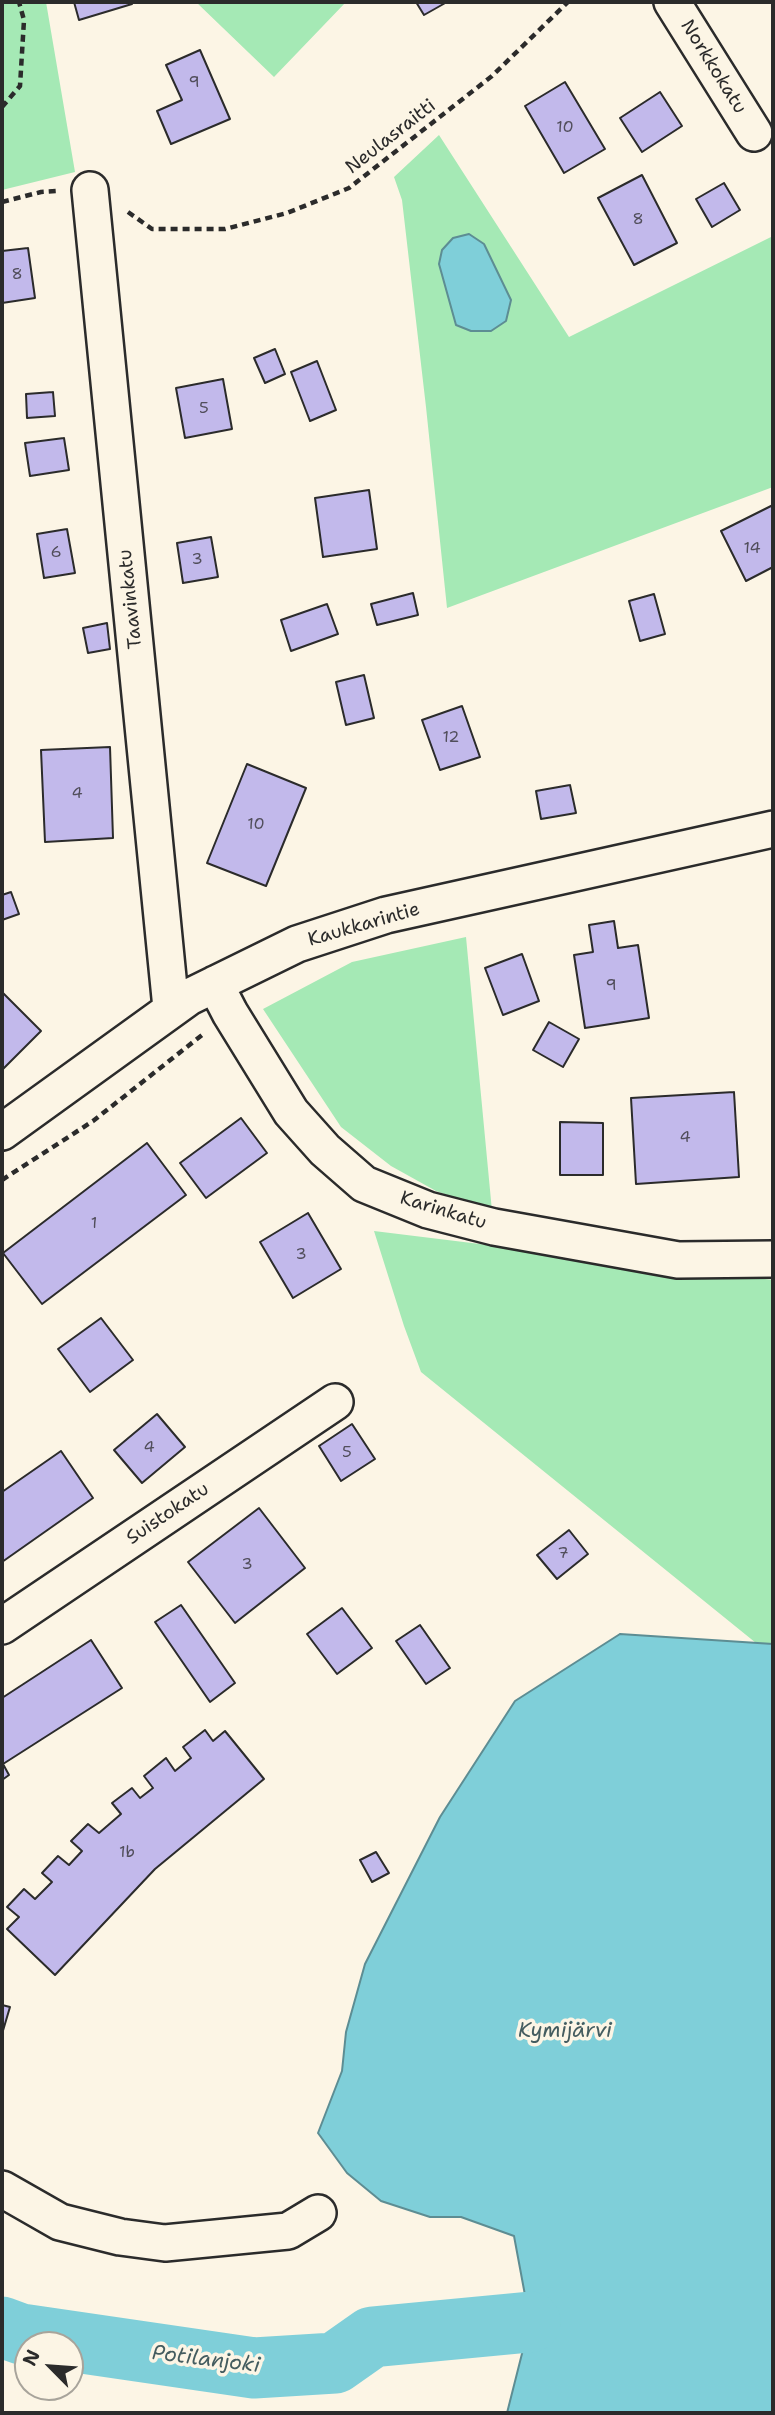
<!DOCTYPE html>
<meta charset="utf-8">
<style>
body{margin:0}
#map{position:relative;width:775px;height:2415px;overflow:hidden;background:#fcf5e5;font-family:"Shantell Sans",sans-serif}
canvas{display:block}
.frame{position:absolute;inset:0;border:4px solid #2b2b2b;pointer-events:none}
.north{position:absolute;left:14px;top:2331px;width:70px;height:70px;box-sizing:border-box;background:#fcf5e5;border:2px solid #a8a49b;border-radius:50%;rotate:295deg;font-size:19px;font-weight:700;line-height:28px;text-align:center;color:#2b2b2b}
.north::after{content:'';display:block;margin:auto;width:24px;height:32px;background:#2b2b2b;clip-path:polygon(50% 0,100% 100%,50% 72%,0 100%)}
</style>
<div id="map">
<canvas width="775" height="2415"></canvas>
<div class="frame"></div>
<div class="north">N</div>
</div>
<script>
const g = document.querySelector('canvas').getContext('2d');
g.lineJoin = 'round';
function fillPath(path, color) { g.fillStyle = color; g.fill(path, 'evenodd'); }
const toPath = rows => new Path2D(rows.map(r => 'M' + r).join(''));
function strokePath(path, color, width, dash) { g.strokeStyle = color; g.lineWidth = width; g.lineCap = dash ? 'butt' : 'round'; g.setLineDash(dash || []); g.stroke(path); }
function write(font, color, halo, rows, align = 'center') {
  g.font = font + ' "Shantell Sans",sans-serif'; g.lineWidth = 7; g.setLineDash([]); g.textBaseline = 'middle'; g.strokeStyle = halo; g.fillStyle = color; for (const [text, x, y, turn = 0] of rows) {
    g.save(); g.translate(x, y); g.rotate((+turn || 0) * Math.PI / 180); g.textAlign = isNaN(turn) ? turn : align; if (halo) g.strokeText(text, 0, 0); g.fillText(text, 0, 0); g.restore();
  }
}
fillPath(toPath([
 [2,2,46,2,75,172,2,190],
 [196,2,346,2,274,77],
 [439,135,569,337,773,236,773,487,447,608,426,407,402,200,394,177],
 [466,937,492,1211,436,1191,391,1166,341,1127,263,1009,352,962],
 [374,1231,773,1280,773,1644,756,1643,421,1372,404,1326]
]), '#a5e9b5');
const water = toPath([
 [469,234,484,244,511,300,506,321,491,331,471,331,456,325,439,264,442,250,453,238,469,234],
 [620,1634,773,1644,773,2413,507,2413,530,2322,514,2236,461,2217,430,2217,381,2201,347,2173,318,2133,342,2071,346,2032,365,1964,440,1817,515,1701,620,1634]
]);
fillPath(water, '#7fcfd9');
strokePath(water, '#5d8d93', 2);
strokePath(toPath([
 [2,2327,21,2334,254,2368,335,2363,372,2337,530,2322]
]), '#7fcfd9', 61);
const building = toPath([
 [74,2,131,2,132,4,79,20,74,2],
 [416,2,447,2,424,15,416,2],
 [200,50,230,119,171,144,157,111,182,100,166,65,200,50],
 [565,82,605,149,564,173,525,106,565,82],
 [660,92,682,126,642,152,620,118,660,92],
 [642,175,677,243,634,265,598,198,642,175],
 [724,183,740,210,712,227,696,199,724,183],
 [28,248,35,298,2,303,2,251,28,248],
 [275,349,285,374,265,383,254,358,275,349],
 [317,361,336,410,310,421,291,372,317,361],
 [223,379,232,429,185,438,176,388,223,379],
 [53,392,55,416,27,418,26,394,53,392],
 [64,438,69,470,30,476,25,443,64,438],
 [369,490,377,549,323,557,315,498,369,490],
 [773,505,773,567,746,581,721,531,773,505],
 [67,529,75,573,44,578,37,534,67,529],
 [211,537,218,577,183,583,177,543,211,537],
 [413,593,418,615,377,625,371,604,413,593],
 [654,594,665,634,640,641,629,601,654,594],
 [327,604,338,634,291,651,281,620,327,604],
 [107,623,110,649,88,653,83,628,107,623],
 [364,675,374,718,346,725,336,682,364,675],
 [462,706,480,757,440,770,422,720,462,706],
 [110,747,113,838,45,842,41,750,110,747],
 [247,764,306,788,266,886,207,863,247,764],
 [570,785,576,813,541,819,536,791,570,785],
 [11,892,19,914,2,920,2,895,11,892],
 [614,921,618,948,638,945,649,1018,585,1028,574,955,593,952,589,925,614,921],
 [522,954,539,1001,503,1015,485,968,522,954],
 [3,993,41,1031,2,1070,2,995,3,993],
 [549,1022,579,1039,563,1067,533,1050,549,1022],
 [734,1092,739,1177,636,1184,631,1098,734,1092],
 [241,1118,267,1153,206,1198,180,1163,241,1118],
 [560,1122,603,1123,603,1175,560,1175,560,1122],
 [147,1143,186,1195,42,1304,3,1253,147,1143],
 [308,1213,341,1269,293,1298,260,1242,308,1213],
 [101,1318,133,1360,90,1392,58,1349,101,1318],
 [157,1414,185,1447,142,1483,114,1450,157,1414],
 [352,1424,375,1459,341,1481,319,1446,352,1424],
 [61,1451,93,1498,2,1562,2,1492,61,1451],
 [259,1508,305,1568,235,1623,188,1562,259,1508],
 [569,1530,588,1554,557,1579,537,1555,569,1530],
 [181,1605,235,1683,210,1702,155,1622,181,1605],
 [342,1608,372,1648,337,1674,307,1634,342,1608],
 [420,1625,450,1668,426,1684,396,1641,420,1625],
 [91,1640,122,1688,3,1764,9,1775,2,1780,2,1698,91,1640],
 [205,1730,213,1741,225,1731,264,1779,155,1869,55,1975,7,1929,19,1917,7,1907,24,1889,35,1899,52,1882,42,1873,58,1856,69,1865,82,1851,71,1841,88,1824,99,1833,121,1814,112,1803,132,1788,140,1798,153,1788,144,1776,166,1758,175,1771,191,1758,183,1747,205,1730],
 [376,1852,389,1873,372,1882,360,1860,376,1852],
 [2,2005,10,2007,2,2034,2,2005]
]);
fillPath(building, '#c2b9eb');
strokePath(building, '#2b2b2b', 2);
const minor = toPath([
 [672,2,754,133],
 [90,190,171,1008],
 [215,984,230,1013,291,1112,325,1150,364,1184,428,1210,494,1227,678,1260,773,1259],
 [2,1132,189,997,297,944,386,915,773,829],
 [2,1626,335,1402],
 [2,2189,60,2222,120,2237,165,2243,288,2231,318,2213]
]);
strokePath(minor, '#2b2b2b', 40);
strokePath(toPath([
 [2,107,20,86,24,20,19,2],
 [2,202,41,192,56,191],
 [128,212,152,229,225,229,287,213,349,188,492,76,568,2],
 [2,1180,93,1121,202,1035]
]), '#2b2b2b', 4.5, [7, 5]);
strokePath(minor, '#fcf5e5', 35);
write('16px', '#514e5b', null, [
 ["9",194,83],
 ["10",565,128],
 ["8",638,220],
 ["8",17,275],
 ["5",204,409],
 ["14",752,549],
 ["6",56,553],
 ["3",197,560],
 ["12",451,738],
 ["4",77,794],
 ["10",256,825],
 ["9",611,986],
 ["4",685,1138],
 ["1",94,1224],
 ["3",301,1255],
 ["4",149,1448],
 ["5",347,1453],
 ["7",563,1554],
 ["3",247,1565],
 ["1b",127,1853]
]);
write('19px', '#2b2b2b', '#fcf5e5', [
 ["Norkkokatu",713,67,58],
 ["Neulasraitti",391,137,-38],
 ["Taavinkatu",131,599,-96],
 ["Kaukkarintie",364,925,-16],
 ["Karinkatu",443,1211,17],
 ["Suistokatu",168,1514,-34]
]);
write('italic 21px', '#445c5f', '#fcf5e5', [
 ["Kymijärvi",565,2032],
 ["Potilanjoki",206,2360,7]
]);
</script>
